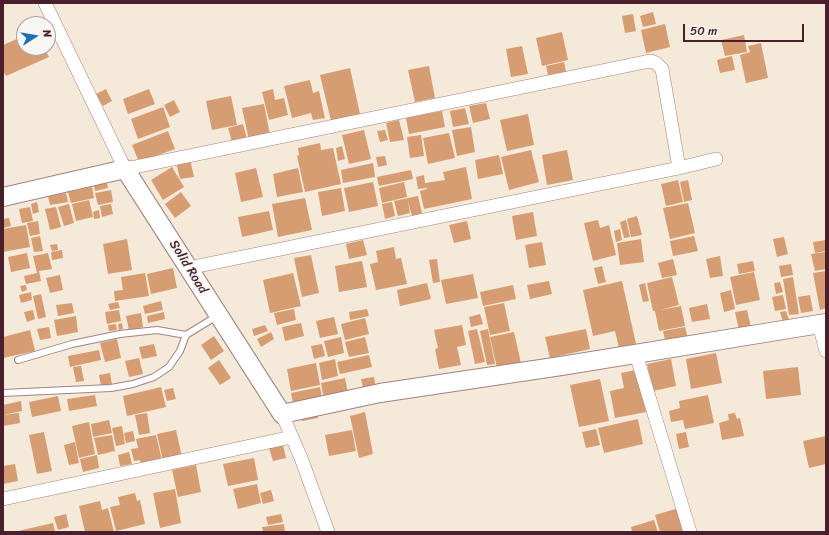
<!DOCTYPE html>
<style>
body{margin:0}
#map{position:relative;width:829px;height:535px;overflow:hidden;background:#f5e9d9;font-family:Sriracha,sans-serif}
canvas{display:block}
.frame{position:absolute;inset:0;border:4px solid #4a1f2b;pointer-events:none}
.north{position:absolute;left:16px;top:16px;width:40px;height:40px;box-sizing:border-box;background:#f6f6f2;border:1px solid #b1a0a2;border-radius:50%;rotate:78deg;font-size:11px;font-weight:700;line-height:16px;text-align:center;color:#4a1f2b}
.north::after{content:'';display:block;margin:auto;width:14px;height:18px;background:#1f6fb2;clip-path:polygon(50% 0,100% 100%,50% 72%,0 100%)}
.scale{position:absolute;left:683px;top:24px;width:121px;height:18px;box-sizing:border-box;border:2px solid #4a1f2b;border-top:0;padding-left:5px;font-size:12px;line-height:14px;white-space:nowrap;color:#4a1f2b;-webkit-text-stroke:3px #f6f6f2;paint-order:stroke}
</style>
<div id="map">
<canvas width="829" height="535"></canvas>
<div class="frame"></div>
<div class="north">N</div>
<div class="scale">50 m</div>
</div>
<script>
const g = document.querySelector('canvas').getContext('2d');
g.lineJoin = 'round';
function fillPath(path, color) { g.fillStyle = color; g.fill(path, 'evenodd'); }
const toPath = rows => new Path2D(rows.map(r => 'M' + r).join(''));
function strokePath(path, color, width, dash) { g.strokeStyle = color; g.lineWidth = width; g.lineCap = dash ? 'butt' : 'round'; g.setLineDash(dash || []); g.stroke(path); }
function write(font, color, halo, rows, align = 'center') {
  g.font = font + ' Sriracha,sans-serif'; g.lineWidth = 4; g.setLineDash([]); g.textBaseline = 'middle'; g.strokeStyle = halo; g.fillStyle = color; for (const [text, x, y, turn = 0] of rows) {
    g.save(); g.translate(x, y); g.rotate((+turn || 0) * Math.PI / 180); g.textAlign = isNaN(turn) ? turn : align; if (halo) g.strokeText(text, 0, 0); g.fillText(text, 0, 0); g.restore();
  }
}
fillPath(toPath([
 [653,12,656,24,643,27,640,16],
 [633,14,636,31,625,33,622,16],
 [665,24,670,47,646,53,641,30],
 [562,32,568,60,542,66,536,38],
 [744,35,747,52,725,56,721,40],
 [24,36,24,48,44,48,49,57,6,76,3,70,3,45],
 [761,43,768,78,746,83,740,55,750,52,748,46],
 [522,46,528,74,511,77,506,49],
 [732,56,735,70,720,73,717,60],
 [564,62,566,72,548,75,546,66],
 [429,66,435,98,415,102,408,70],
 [350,68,360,114,331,121,320,75],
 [310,80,313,93,319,91,325,118,313,120,311,113,292,118,284,86],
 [106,89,112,101,103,106,96,94],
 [149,89,155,104,128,114,123,99],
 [273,89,275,100,284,98,288,115,269,120,262,92],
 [231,96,237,125,212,130,206,101],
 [174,100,180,112,170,117,164,105],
 [486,103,490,119,473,123,469,106],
 [264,104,270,135,249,140,242,108],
 [163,107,170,127,138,139,131,119],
 [465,108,469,124,453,127,450,111],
 [442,111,445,127,409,134,406,118],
 [528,114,534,145,507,151,500,120],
 [399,120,404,140,390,142,386,123],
 [243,124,247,139,232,142,228,128],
 [471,127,475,152,457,156,452,130],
 [364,130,371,159,349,164,342,135],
 [385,130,388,140,380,142,377,131],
 [168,131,175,149,139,162,132,145],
 [449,133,455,158,428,164,423,138],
 [421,135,424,156,410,158,407,137],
 [320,143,321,150,333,148,341,184,305,192,297,156,299,155,298,148],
 [342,146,345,159,338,161,336,148],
 [531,150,539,182,509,190,501,157],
 [567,150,573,180,547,185,542,155],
 [499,155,503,174,478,179,475,160],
 [385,156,387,165,378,167,376,157],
 [190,159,194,177,180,179,176,162],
 [373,163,375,177,343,183,341,170],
 [172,167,184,187,163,200,151,180],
 [466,167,472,199,424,209,420,191,427,189,427,188,418,189,416,177,424,175,425,183,445,180,443,172],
 [256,168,263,197,241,202,235,173],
 [298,168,303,192,277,197,273,174],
 [411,170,413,179,379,186,377,177],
 [678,180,683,202,666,206,661,184],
 [688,180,692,200,684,202,680,182],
 [373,182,378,206,349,212,344,188],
 [404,182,407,197,382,203,379,188],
 [107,183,108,188,95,191,94,185],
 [92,187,94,198,71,203,68,192],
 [341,188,345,211,322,216,318,192],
 [111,190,113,202,98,205,95,193],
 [181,192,191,206,175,218,165,204],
 [66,193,68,202,50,205,48,196],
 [418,196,422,213,412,216,408,201,410,213,398,216,394,201],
 [305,198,312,230,278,237,272,204],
 [89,200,93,217,76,221,72,204],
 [37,202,39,212,33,214,31,204],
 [392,202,395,216,385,219,382,204],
 [688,203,695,233,670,239,663,208],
 [69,204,74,223,64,226,58,207],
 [111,204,113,214,102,217,100,206],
 [30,207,33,221,22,223,19,209],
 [56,207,61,227,50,230,45,209],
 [99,210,100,218,94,219,93,212],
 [269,211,273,230,242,237,238,217],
 [533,212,537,236,516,240,512,216],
 [637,216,642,235,631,237,627,219],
 [9,218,11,226,3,228,3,219],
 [598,220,600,228,609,225,616,255,593,261,584,223],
 [626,220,630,237,624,238,620,222],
 [38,221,40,234,30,236,27,223],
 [467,221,471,239,454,243,449,225],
 [26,225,30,247,3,252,3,229],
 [620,229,622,240,616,242,614,231],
 [40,236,43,251,34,252,31,238],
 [694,236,698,251,673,256,670,241],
 [784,237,788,254,777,257,773,239],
 [127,239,132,270,108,274,103,244],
 [641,239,644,262,620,265,617,243],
 [363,240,367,255,349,259,346,244],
 [826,240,826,251,815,253,813,242],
 [542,242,546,265,529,268,525,245],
 [57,244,58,250,52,251,50,245],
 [394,247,396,259,401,258,407,284,376,290,370,264,378,262,376,251],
 [62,250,63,258,52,260,51,252],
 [825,252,826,269,815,271,811,254],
 [27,253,30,268,11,272,8,257],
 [48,253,52,269,39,271,41,281,26,284,24,276,37,273,33,256],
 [311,255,319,293,302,297,294,258],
 [720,256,723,276,710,278,706,259],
 [437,259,440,282,433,283,429,260],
 [673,259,677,275,662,278,658,263],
 [362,261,367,287,339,292,335,266],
 [753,261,755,271,739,274,737,264],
 [791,264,793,275,781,277,779,266],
 [602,266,606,282,598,284,594,268],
 [173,268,177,288,151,294,147,274],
 [826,271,826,308,820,310,813,273],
 [754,272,760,300,736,305,730,277],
 [145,273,149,296,115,301,114,291,123,290,121,277],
 [293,273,301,306,270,313,263,280],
 [473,274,478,298,446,304,441,280],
 [60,275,63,290,50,293,46,278],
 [672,277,679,305,660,310,681,306,685,326,659,331,655,311,653,311,647,283],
 [793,277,799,314,789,315,783,279],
 [549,281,552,294,530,299,527,285],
 [622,281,636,344,619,348,615,331,593,336,583,290],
 [780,282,783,292,776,294,774,283],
 [427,283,431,299,400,306,397,290],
 [645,283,649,301,643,302,639,285],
 [26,285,27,290,22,292,20,286],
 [513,285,516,299,483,306,480,292],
 [731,290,735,309,724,312,720,293],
 [31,292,32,300,21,303,19,295],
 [41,294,46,317,38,319,33,296],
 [783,295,786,309,775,311,772,297],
 [810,295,813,311,801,313,798,297],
 [161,301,163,310,145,314,143,306],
 [118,302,120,308,110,310,108,304],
 [72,303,74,313,58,316,56,305],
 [504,303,510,331,490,335,484,307],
 [707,304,710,319,692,322,689,308],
 [294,309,296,320,277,325,274,313],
 [367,309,369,316,350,320,349,312],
 [33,310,35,319,27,322,24,312],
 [119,310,121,321,107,324,105,312],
 [747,310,751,327,739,330,735,312],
 [786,311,789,320,783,322,780,312],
 [164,312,165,319,148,323,147,316],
 [141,313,143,327,129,330,126,316],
 [480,314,483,324,471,327,469,317],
 [76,316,78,332,57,336,54,320],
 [334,317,338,334,320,338,316,321],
 [365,318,369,334,345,340,341,324],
 [122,323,123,329,119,330,118,324],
 [301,323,304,336,285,341,282,327],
 [116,324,117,330,109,331,108,325],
 [265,325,268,331,254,336,252,329],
 [462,325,466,345,457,347,461,365,439,369,435,349,438,348,434,330],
 [49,327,51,338,40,340,37,329],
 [685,327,688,339,666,344,663,331],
 [477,329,485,362,475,364,468,331],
 [488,329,495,364,487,365,480,331],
 [586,329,590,349,550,358,545,337],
 [30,330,35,351,3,358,3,337],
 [271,332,274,339,261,347,257,339],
 [514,332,521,363,497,368,490,337],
 [214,336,224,351,211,360,201,345],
 [341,337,344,353,328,357,324,341],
 [365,337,369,353,349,357,345,342],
 [117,339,121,358,105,362,100,343],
 [154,344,157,356,142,359,139,347],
 [322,344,325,356,314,359,311,346],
 [99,350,101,360,70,367,68,356],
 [716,353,722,383,691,389,686,359],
 [369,355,372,367,340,374,337,362],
 [139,358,143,374,129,377,125,361],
 [335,359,338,376,322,380,319,363],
 [671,359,676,386,653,391,647,364],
 [219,360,231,378,220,385,208,368],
 [316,363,320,385,291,391,287,369],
 [81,366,84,381,76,382,73,367],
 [798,367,801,395,766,399,763,371],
 [636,370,641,385,646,412,615,418,610,391,624,388,621,373],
 [110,373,112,384,101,386,99,375],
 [374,377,376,389,364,392,361,379],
 [345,378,348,393,324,399,321,383],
 [600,379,609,421,579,427,570,385],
 [161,387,166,407,127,416,123,396],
 [320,387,323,403,294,409,291,393],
 [173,388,176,399,167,401,164,390],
 [95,395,97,406,69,411,67,399],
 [708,395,714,423,685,429,683,420,671,422,669,411,680,408,679,401],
 [58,396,61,411,32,417,29,402],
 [21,401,22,411,3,415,3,405],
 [316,409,318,418,302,421,299,413],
 [365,412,373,454,359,458,350,416],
 [19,413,20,423,3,426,3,415],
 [147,413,150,433,139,435,135,415],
 [735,413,737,419,740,418,744,436,722,440,719,423,729,420,728,414],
 [638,419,643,444,604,453,598,428],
 [109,420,112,433,93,437,91,424],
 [89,422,95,454,79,458,72,426],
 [122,426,125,444,116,446,112,428],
 [596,429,600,445,586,448,582,432],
 [176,430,182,457,163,461,157,434],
 [352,430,356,451,329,456,325,435],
 [133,431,135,441,126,443,124,433],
 [44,432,52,471,37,474,29,435],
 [686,432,689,447,679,449,676,434],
 [112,435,115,451,98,455,94,438],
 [156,435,163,465,142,469,140,460,134,461,131,449,138,448,136,439],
 [826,436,826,464,809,468,803,441],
 [75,442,79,463,69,465,64,445],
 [283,445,286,458,273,461,269,448],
 [129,452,132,464,120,466,118,455],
 [97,455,99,468,83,472,80,459],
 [254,458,258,480,228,486,223,464],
 [15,464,18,481,3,484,3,466],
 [196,465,201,492,178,497,172,470],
 [257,484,261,503,238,509,233,489],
 [175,489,181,523,160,528,153,493],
 [271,490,274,501,263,504,260,493],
 [135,493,137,501,140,500,145,524,116,531,110,507,120,505,118,497],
 [100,501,102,510,108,508,114,532,85,532,79,506],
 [679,508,686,532,660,532,655,515],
 [66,514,69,527,58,530,54,517],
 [281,514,283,522,268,525,266,517],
 [654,520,658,532,632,532,631,527],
 [53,523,55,532,18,532,18,531],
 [284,524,285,532,263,532,262,527]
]), '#d69d73');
const lane = toPath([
 [18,360,72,344,120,334,157,330,186,335],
 [3,393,111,388,133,384,154,377,169,367,180,351,186,335,217,316]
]);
const street = toPath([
 [45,3,125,169,645,62,651,61,656,63,662,69,679,168],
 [188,268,679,168,716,159],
 [819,324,826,351],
 [636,354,690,532],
 [282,414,301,458,328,532],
 [3,499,292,437]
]);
const secondary = toPath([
 [3,197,125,169,282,414,380,393,561,366,826,323]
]);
strokePath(lane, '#a08482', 8);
strokePath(street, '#a08482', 14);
strokePath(secondary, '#a08482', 20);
strokePath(lane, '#fff', 6);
strokePath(street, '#fff', 13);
strokePath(secondary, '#fff', 18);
write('13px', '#4a1f2b', '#f6f6f2', [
 ["Solid Road",188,267,58]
]);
</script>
